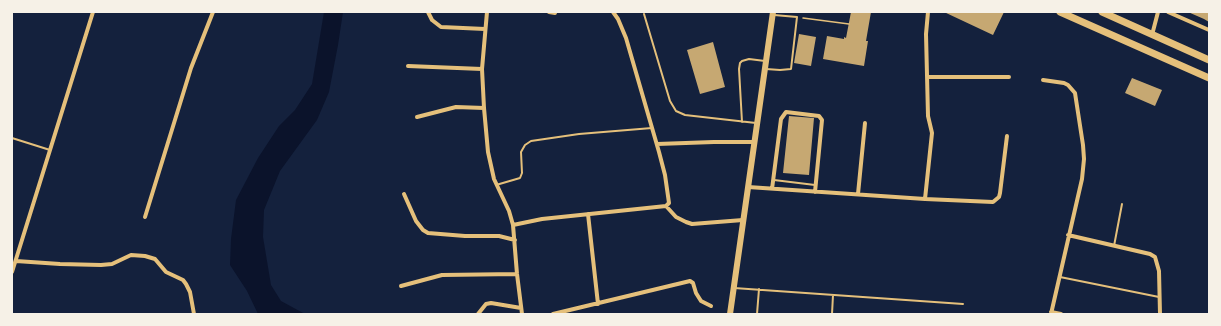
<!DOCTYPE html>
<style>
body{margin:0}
#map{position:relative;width:1221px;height:326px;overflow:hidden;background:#14213d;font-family:"Exo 2",sans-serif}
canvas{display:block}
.frame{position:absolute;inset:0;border:13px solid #f6f1e7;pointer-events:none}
</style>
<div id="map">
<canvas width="1221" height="326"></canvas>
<div class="frame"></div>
</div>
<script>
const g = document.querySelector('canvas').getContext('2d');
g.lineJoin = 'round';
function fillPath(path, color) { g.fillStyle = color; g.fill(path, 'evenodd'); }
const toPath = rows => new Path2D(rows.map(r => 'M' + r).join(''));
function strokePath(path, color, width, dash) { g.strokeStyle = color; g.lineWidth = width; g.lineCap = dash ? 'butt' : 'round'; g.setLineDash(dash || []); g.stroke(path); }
fillPath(toPath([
 [324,12,343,12,338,45,329,92,317,120,280,171,264,210,263,237,271,285,281,301,305,314,258,314,247,291,230,265,231,239,236,200,258,158,279,126,295,110,312,84]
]), '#0b132b');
fillPath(toPath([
 [851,12,871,12,866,41,868,41,864,66,823,59,827,36,844,39,844,37,846,38],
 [944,12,1004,12,993,35],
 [1188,12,1209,12,1209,22,1204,19],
 [799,34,816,37,811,66,794,63],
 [713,42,725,87,700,94,687,50],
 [1132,78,1162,90,1155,106,1125,93],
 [789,116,814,118,809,175,783,173]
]), '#c6a872');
strokePath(toPath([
 [803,18,849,24]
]), '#e5c07b', 1.5);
strokePath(toPath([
 [644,14,670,101,676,111,685,115,756,123],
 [766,69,780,70,791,69,797,17,774,15],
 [742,122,739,69,740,63,742,61,749,59,765,61],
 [12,138,50,150],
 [774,180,815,185],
 [496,185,520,178,522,173,521,152,525,145,531,141,579,134,652,128],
 [1114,246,1122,204],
 [1060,277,1159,297],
 [734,288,963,304],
 [757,314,759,289],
 [832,314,833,295]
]), '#e5c07b', 2);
strokePath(toPath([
 [428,12,432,20,441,27,485,29],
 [487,12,482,69,484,108,488,152,494,179,509,211,513,225,517,274,522,314],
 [549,12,555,13],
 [1168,12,1209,30],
 [1152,35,1158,12],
 [408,66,482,69],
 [928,77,1009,77],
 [1043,80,1064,83,1068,85,1075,93,1083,145,1084,159,1082,179,1051,314],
 [417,117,456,107,484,108],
 [657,144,714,142,754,142],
 [748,187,925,199,993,202,999,197,1000,193,1007,136],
 [772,189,781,119,786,112,819,116,822,120,815,192],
 [404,194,416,221,423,230,428,233,465,236,499,236,515,240],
 [858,194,865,123],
 [925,199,932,133,928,116,926,34,928,12],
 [666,206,676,217,686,222,692,224,743,220],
 [588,214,598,304],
 [145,217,191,68,213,12],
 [513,225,542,219,666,206,669,203,665,175,659,152,626,38,618,19,613,12],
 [1068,235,1150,254,1155,257,1159,271,1160,314],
 [16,261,60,264,101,265,112,264,131,255,145,256,155,259,166,272,183,280,186,284,190,292,194,314],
 [12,272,93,12],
 [401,286,442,275,517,274],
 [1051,312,1061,314],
 [478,314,486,304,491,303,521,308],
 [553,314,690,281,693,283,696,293,701,301,711,306]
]), '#e5c07b', 4);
strokePath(toPath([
 [730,314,773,12]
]), '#e5c07b', 6);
strokePath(toPath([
 [1060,12,1209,78],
 [1102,12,1209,60]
]), '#e5c07b', 7);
</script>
